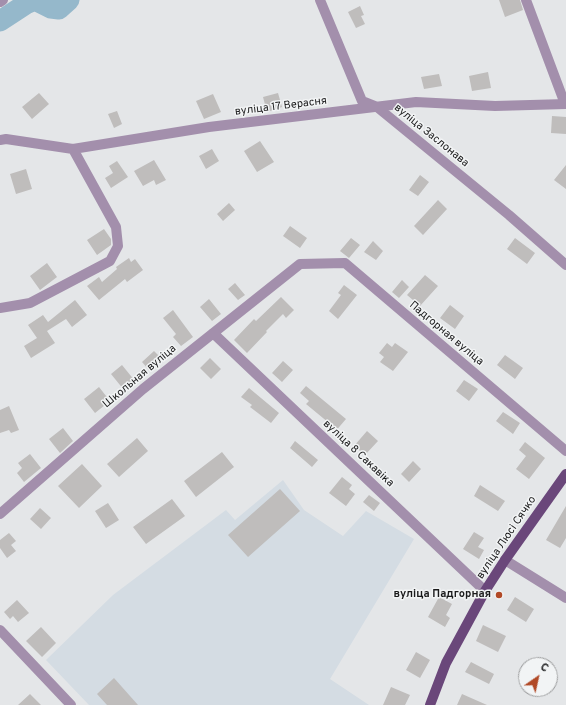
<!DOCTYPE html>
<meta charset="utf-8">
<style>
body{margin:0}
#map{position:relative;width:566px;height:705px;overflow:hidden;background:#e4e6e8;font-family:Overpass,sans-serif}
canvas{display:block}
.north{position:absolute;left:518px;top:657px;width:40px;height:40px;box-sizing:border-box;background:#f2f4f5;border:1px solid #9c9d9e;border-radius:50%;rotate:34deg;font-size:11px;font-weight:700;line-height:16px;text-align:center;color:#1a1a1b}
.north::after{content:'';display:block;margin:auto;width:14px;height:18px;background:#b14926;clip-path:polygon(50% 0,100% 100%,50% 72%,0 100%)}
</style>
<div id="map">
<canvas width="566" height="705"></canvas>
<div class="north">С</div>
</div>
<script>
const g = document.querySelector('canvas').getContext('2d');
g.lineJoin = 'round';
function fillPath(path, color) { g.fillStyle = color; g.fill(path, 'evenodd'); }
const toPath = rows => new Path2D(rows.map(r => 'M' + r).join(''));
function strokePath(path, color, width, dash) { g.strokeStyle = color; g.lineWidth = width; g.lineCap = dash ? 'butt' : 'round'; g.setLineDash(dash || []); g.stroke(path); }
function write(font, color, halo, rows, align = 'center') {
  g.font = font + ' Overpass,sans-serif'; g.lineWidth = 3; g.setLineDash([]); g.textBaseline = 'middle'; g.strokeStyle = halo; g.fillStyle = color; for (const [text, x, y, turn = 0] of rows) {
    g.save(); g.translate(x, y); g.rotate((+turn || 0) * Math.PI / 180); g.textAlign = isNaN(turn) ? turn : align; if (halo) g.strokeText(text, 0, 0); g.fillText(text, 0, 0); g.restore();
  }
}
fillPath(toPath([
 [283,480,304,510,343,536,366,511,414,539,330,679,369,705,89,705,46,660,113,595,226,510,235,520]
]), '#d4dce3');
strokePath(toPath([
 [0,21,26,4,35,0,51,8,59,9,69,0]
]), '#95b8cb', 21);
fillPath(toPath([
 [499,0,520,0,523,10,505,17],
 [360,6,364,15,361,16,365,24,356,28,348,12],
 [488,72,491,88,472,91,469,76],
 [439,74,442,86,424,89,421,77],
 [39,93,49,104,32,119,22,107],
 [278,93,282,107,267,112,263,97],
 [213,94,221,112,204,119,196,101],
 [117,111,122,124,114,128,108,114],
 [552,116,566,117,566,134,551,133],
 [260,141,274,162,257,172,244,151],
 [212,149,219,161,206,169,199,156],
 [154,160,166,180,156,185,154,180,143,186,134,171],
 [117,161,128,177,111,188,105,178,113,173,109,166],
 [566,165,566,189,554,180],
 [26,169,32,189,16,194,10,174],
 [420,175,429,182,418,196,409,190],
 [438,200,447,209,423,235,414,226],
 [229,203,235,210,223,221,217,214],
 [290,226,307,238,300,248,283,236],
 [104,229,111,239,111,245,97,255,87,240],
 [351,238,360,245,349,258,340,251],
 [515,238,535,253,527,264,507,249],
 [373,241,383,251,376,260,364,252],
 [129,258,131,262,135,259,143,270,127,282,125,279,99,300,87,286,99,277,102,282,117,269,116,267],
 [47,263,57,277,40,290,30,276],
 [425,275,438,286,420,306,407,295],
 [402,280,409,287,399,298,392,292],
 [235,283,245,295,238,300,228,289],
 [344,285,357,295,338,319,329,311,341,295,338,293],
 [281,297,294,310,286,318,283,314,266,331,267,332,247,353,234,340,254,319,256,321],
 [209,299,221,314,212,321,200,307],
 [75,300,87,315,72,327,66,319,47,331,55,343,31,358,24,346,37,338,28,325,43,315,48,322],
 [450,305,464,316,455,329,440,318],
 [173,310,193,337,181,346,173,337,176,334,163,318],
 [387,343,392,347,395,343,408,352,393,371,380,362,384,357,379,353],
 [154,351,162,359,149,370,142,362],
 [505,355,523,368,515,379,497,365],
 [210,358,221,369,211,379,200,368],
 [283,361,293,370,282,382,272,373],
 [122,365,135,381,124,390,111,374],
 [464,380,478,389,469,401,456,391],
 [306,386,346,419,334,433,326,426,329,423,306,404,309,401,300,393],
 [99,387,110,401,95,413,84,399],
 [249,388,279,413,271,423,250,407,252,405,241,397],
 [9,406,19,430,11,433,9,430,0,433,0,410],
 [503,412,520,423,513,434,496,421],
 [63,428,73,441,60,453,49,439],
 [367,431,378,441,365,455,354,446],
 [137,438,148,451,119,477,107,464],
 [295,441,318,460,312,467,290,448],
 [525,442,545,458,529,479,516,469,526,456,519,450],
 [222,452,234,467,196,497,184,481],
 [30,454,41,468,24,482,17,473,22,468,18,463],
 [413,461,421,469,409,482,401,474],
 [82,464,102,486,79,508,58,486],
 [342,477,352,485,349,489,355,494,346,506,329,493],
 [480,485,505,501,498,511,474,496],
 [280,489,300,511,248,557,228,535],
 [369,495,380,503,374,511,363,502],
 [172,499,185,516,146,544,133,527],
 [108,503,119,520,106,528,95,511],
 [566,506,566,538,560,548,546,540],
 [40,508,51,518,41,529,30,519],
 [474,532,484,538,478,547,484,550,479,559,463,549],
 [9,533,16,541,11,545,16,551,7,558,0,548,0,540],
 [439,597,452,604,446,615,450,618,445,627,428,617],
 [515,597,534,609,526,622,507,610],
 [17,600,29,613,18,622,13,616,10,619,4,612],
 [483,625,506,636,498,652,476,641],
 [41,627,56,643,42,657,26,641],
 [416,652,430,660,420,678,406,670],
 [471,662,494,674,489,684,465,672],
 [114,678,138,705,107,705,97,694],
 [391,687,410,695,405,705,383,705],
 [30,694,41,705,18,705],
 [462,694,487,705,457,705]
]), '#bfbdbc');
strokePath(toPath([
 [320,0,362,101,377,107,509,215,566,265],
 [526,0,565,104],
 [0,2,3,0],
 [0,140,6,139,73,149,209,127,416,102,495,106,566,104],
 [0,308,30,303,110,261,118,246,116,227,73,149],
 [213,333,485,591],
 [0,514,143,389,300,264,345,263,566,451],
 [505,560,566,598],
 [0,630,71,705]
]), '#a38fac', 10);
strokePath(toPath([
 [430,705,446,663,485,591,505,560,566,474]
]), '#6a477a', 10);
for (const [x, y, r, color] of [
 [499,595,4,"#b14926"]
]) { const dot = new Path2D(); dot.arc(x, y, r, 0, 2 * Math.PI); g.fillStyle = color; g.fill(dot); strokePath(dot, '#f2f4f5', 1.5); }
write('11px', '#1a1a1b', '#f2f4f5', [
 ["вуліца 17 Верасня",281,107,-7],
 ["вуліца Заслонава",431,136,39],
 ["Падгорная вуліца",446,334,40],
 ["Школьная вуліца",140,377,-40],
 ["вуліца 8 Сакавіка",358,454,43],
 ["вуліца Люсі Сячко",507,538,-56]
]);
write('bold 11px', '#1a1a1b', '#f2f4f5', [
 ["вуліца Падгорная",491,595]
], 'right');
</script>
